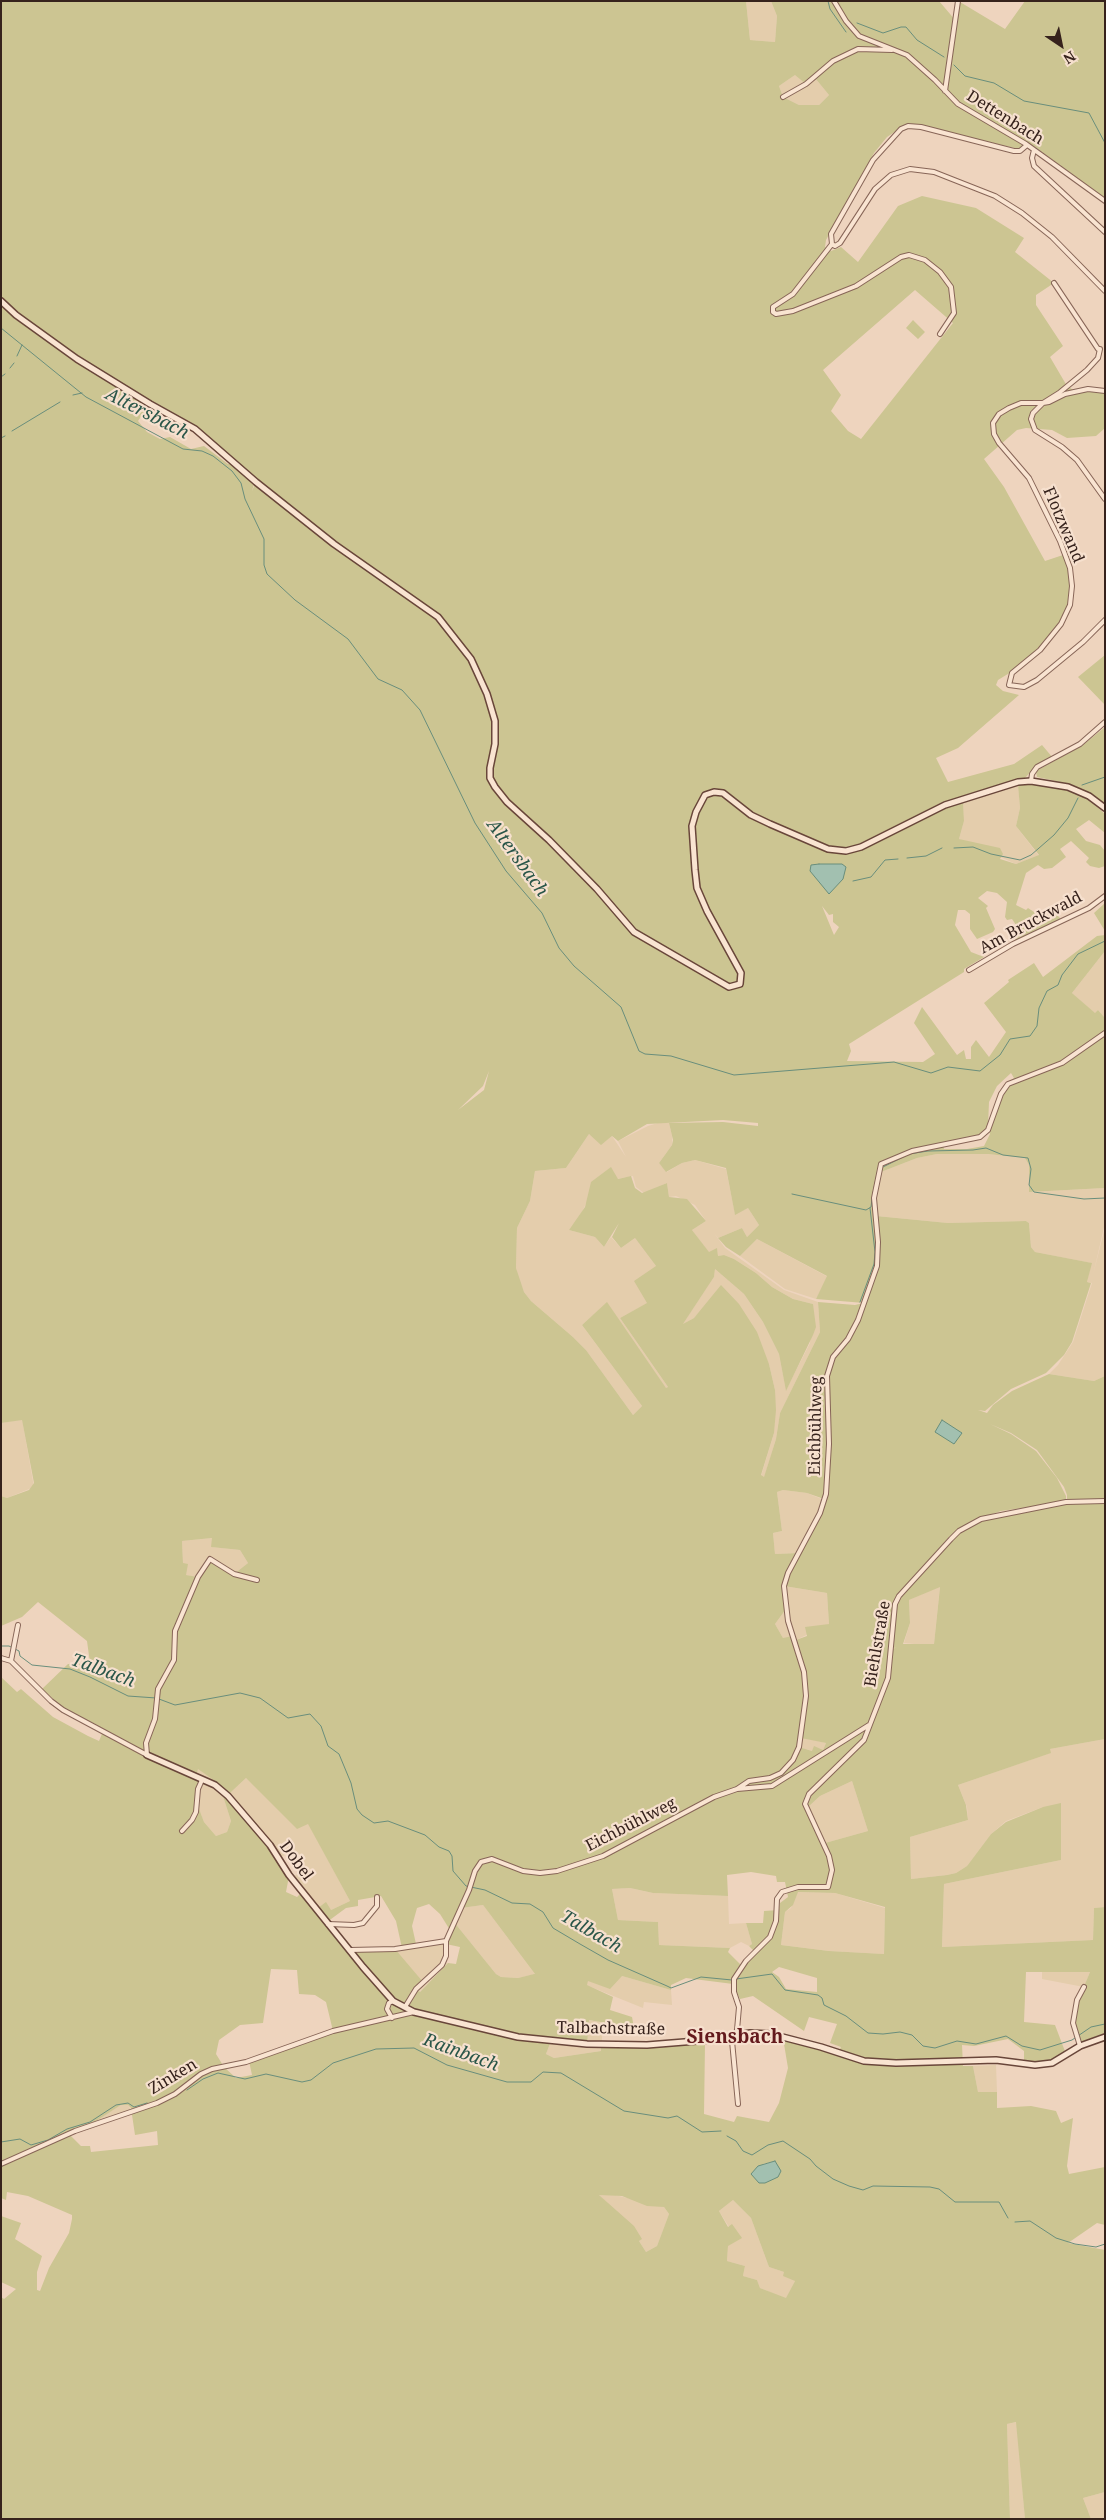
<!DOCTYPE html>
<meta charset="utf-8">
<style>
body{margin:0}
#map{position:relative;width:1106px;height:2520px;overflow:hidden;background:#eed4be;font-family:"Noto Serif",serif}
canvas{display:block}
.frame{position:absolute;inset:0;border:2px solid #36221c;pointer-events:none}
.north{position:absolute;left:1036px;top:20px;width:50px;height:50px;-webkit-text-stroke:4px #f6e0ce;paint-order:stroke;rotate:146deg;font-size:14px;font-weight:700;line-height:20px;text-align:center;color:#36221c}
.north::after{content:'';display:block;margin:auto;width:18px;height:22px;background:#36221c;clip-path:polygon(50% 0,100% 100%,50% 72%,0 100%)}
</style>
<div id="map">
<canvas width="1106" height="2520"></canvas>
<div class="frame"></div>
<div class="north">N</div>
</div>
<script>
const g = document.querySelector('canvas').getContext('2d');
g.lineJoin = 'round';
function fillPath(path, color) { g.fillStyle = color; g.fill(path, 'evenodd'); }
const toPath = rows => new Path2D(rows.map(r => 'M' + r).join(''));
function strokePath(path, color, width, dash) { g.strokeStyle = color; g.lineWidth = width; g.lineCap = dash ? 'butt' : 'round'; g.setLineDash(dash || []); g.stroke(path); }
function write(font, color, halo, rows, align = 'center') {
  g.font = font + ' "Noto Serif",serif'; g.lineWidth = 4.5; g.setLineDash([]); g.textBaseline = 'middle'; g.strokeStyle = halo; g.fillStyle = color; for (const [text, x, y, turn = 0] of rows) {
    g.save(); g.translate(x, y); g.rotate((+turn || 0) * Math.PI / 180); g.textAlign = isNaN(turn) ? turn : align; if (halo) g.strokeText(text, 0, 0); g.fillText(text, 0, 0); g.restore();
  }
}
fillPath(toPath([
 [746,1,771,1,777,16,775,42,750,40],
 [795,75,815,78,829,95,819,105,799,105,783,97,779,86],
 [1018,782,1020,808,1016,826,1039,856,1016,864,959,839,964,821,963,800],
 [1105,951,1105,1018,1098,1010,1095,1014,1072,993],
 [658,1123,669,1123,672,1136,672,1145,659,1163,667,1172,682,1163,695,1160,726,1169,735,1214,748,1208,759,1225,747,1237,742,1228,718,1238,714,1233,725,1248,784,1290,818,1302,820,1332,780,1413,776,1439,764,1478,761,1476,774,1433,775,1390,769,1364,766,1358,704,1308,694,1318,682,1325,714,1277,715,1269,744,1294,763,1322,779,1354,786,1390,810,1343,813,1304,793,1299,772,1287,756,1273,734,1259,724,1255,718,1256,717,1249,709,1253,692,1230,706,1221,695,1205,676,1196,669,1197,667,1183,644,1193,636,1187,633,1176,617,1179,610,1168,587,1201,580,1217,569,1230,595,1237,604,1247,611,1237,621,1248,635,1238,656,1266,648,1303,620,1318,668,1387,666,1389,607,1303,582,1325,642,1406,633,1415,586,1350,573,1337,531,1301,524,1292,518,1278,516,1268,517,1228,530,1201,535,1171,566,1168,589,1134,604,1142,612,1136,626,1157,618,1141,648,1126],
 [937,1154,988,1154,1025,1158,1029,1165,1029,1192,1105,1188,1105,1223,1093,1275,1105,1227,1105,1376,1094,1381,1049,1374,1058,1365,1073,1342,1092,1283,1087,1282,1091,1263,1035,1252,1031,1247,1029,1223,1026,1221,948,1223,876,1216,875,1198,881,1172,917,1158],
 [757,1239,828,1277,816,1299,785,1289,740,1256],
 [22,1419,34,1487,7,1498,1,1496,1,1423],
 [783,1490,807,1493,824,1500,820,1513,799,1553,775,1554,773,1533,782,1531,777,1492],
 [212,1538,212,1547,240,1550,248,1563,234,1574,198,1577,185,1575,187,1564,183,1564,182,1541],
 [784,1586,827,1593,829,1624,796,1640,783,1638,775,1624,786,1609],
 [940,1586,934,1644,925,1645,904,1643,910,1623,909,1600],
 [801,1737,826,1743,823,1750,812,1751,799,1747],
 [1105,1739,1105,1907,1094,1908,1093,1940,942,1947,944,1884,1061,1860,1043,1807,1006,1821,991,1834,967,1866,956,1873,947,1875,911,1879,910,1837,968,1820,967,1807,958,1785,1050,1753,1050,1749],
 [198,1768,216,1781,221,1790,231,1821,227,1832,216,1836,204,1822,196,1802,196,1792,200,1778,195,1776],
 [246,1778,273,1802,308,1823,350,1901,331,1910,317,1908,293,1877,305,1869,293,1851,281,1857,256,1823,229,1794],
 [852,1781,868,1831,825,1843,807,1808,820,1796],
 [630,1888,653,1893,728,1896,729,1924,746,1923,752,1944,749,1946,741,1942,730,1948,659,1945,658,1922,618,1920,612,1889],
 [797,1892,835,1893,885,1908,884,1954,829,1951,781,1945,785,1912,791,1908],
 [483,1905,535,1974,518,1978,501,1977,496,1974,454,1922,460,1908],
 [446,1941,444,1962,448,1963,419,1992,416,1989,395,1949],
 [1042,1971,1090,1972,1084,1987,1042,1979],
 [622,1976,671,1990,672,2005,644,2002,643,2008,586,1985,588,1981],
 [589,2020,603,2023,601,2051,554,2058,546,2054,551,2041],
 [996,2065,997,2092,978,2092,973,2066],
 [121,2105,128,2105,133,2113,93,2125,92,2123],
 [611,2194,664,2207,669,2214,657,2246,646,2252,639,2241,641,2239,599,2195],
 [733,2200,751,2218,769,2267,784,2272,795,2281,786,2299,760,2288,757,2280,743,2276,745,2266,727,2261,729,2227,719,2211],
 [1017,2422,1025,2519,1010,2519,1007,2424],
 [1105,2492,1105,2519,1091,2519,1083,2498]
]), '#e4cdac');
fillPath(toPath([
 [1,1,746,1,750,40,775,42,777,16,771,1,939,1,956,21,960,2,1005,29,1025,1,1105,1,1105,198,1028,142,1019,149,908,123,887,137,874,153,826,240,825,247,831,251,841,247,858,262,898,206,922,196,976,208,1024,238,1015,252,1054,283,1036,295,1036,305,1063,346,1050,357,1067,386,1075,391,1088,389,1105,391,1105,428,1096,436,1067,438,1052,430,1026,428,1017,430,984,459,1004,487,1045,561,1066,554,1072,586,1067,612,1046,643,1016,669,998,680,996,685,1003,691,1019,695,958,748,936,758,948,782,1014,764,1042,745,1053,758,1036,766,1025,778,1018,782,963,800,964,821,959,839,1000,848,1003,854,1000,859,1016,864,1039,855,1016,826,1020,808,1018,785,1034,784,1067,789,1070,784,1037,777,1036,771,1083,745,1105,727,1105,805,1099,800,1095,805,1105,814,1105,833,1089,820,1076,829,1086,841,1100,845,1105,851,1105,866,1099,868,1090,866,1086,862,1089,858,1071,841,1060,849,1066,857,1052,868,1044,869,1038,865,1026,873,1016,905,1026,910,1028,908,1037,914,1035,917,1039,920,1043,919,1052,910,1061,919,1016,941,1014,938,1018,928,1012,919,1007,920,1005,917,1007,902,997,893,987,891,978,898,988,906,986,908,995,929,993,932,977,939,970,929,970,914,965,910,958,910,955,925,971,952,984,957,964,969,964,972,849,1044,851,1051,847,1061,923,1062,935,1054,914,1023,922,1007,957,1055,964,1050,966,1059,971,1059,971,1047,976,1040,989,1057,1006,1032,984,1003,1009,982,1008,980,1034,963,1043,977,1097,936,1105,935,1105,951,1072,993,1095,1013,1098,1010,1105,1018,1105,1188,1029,1192,1029,1165,1025,1158,988,1154,937,1154,917,1158,881,1172,875,1198,876,1216,948,1223,1026,1221,1029,1223,1031,1247,1035,1252,1092,1263,1087,1282,1091,1283,1072,1342,1064,1355,1046,1373,1011,1389,985,1411,978,1410,987,1413,993,1405,1012,1391,1049,1374,1094,1381,1105,1376,1105,1739,1050,1749,1051,1753,958,1785,966,1805,968,1820,910,1837,911,1879,947,1875,956,1873,967,1866,991,1834,1006,1822,1043,1807,1061,1803,1061,1860,944,1884,942,1947,1093,1940,1094,1908,1105,1907,1105,2033,1081,2042,1076,2033,1074,2023,1078,2001,1090,1972,1026,1972,1024,2022,1055,2025,1066,2054,1053,2061,1037,2063,1024,2062,1024,2051,1008,2039,974,2046,962,2045,963,2066,973,2066,978,2092,997,2092,997,2108,1031,2106,1056,2111,1061,2123,1073,2118,1067,2166,1069,2174,1105,2167,1105,2225,1097,2223,1068,2243,1105,2250,1105,2492,1083,2498,1091,2519,1025,2519,1016,2422,1007,2424,1010,2519,1,2519,1,2297,4,2299,16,2289,1,2282,1,2216,21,2223,15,2239,42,2256,37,2272,37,2290,40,2291,49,2268,69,2233,72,2219,72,2215,28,2196,7,2192,6,2200,1,2198,1,1677,17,1692,21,1689,53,1717,88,1736,99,1741,104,1729,62,1707,42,1689,68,1664,90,1663,87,1641,38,1602,22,1617,1,1626,1,1496,7,1498,29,1490,34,1483,22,1420,1,1423],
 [795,75,806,84,815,78,829,95,819,105,799,105,783,97,779,86],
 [915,290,953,323,861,439,848,431,831,411,841,395,823,370],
 [151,402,196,426,283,502,256,482,252,491,254,484,232,464,228,464,204,446,191,449,170,437,160,439,147,432,138,421],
 [822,906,829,915,833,914,833,922,839,927,834,935],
 [489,1071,484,1090,458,1110,483,1086],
 [1011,1073,1014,1078,1004,1085,998,1094,988,1126,989,1102,997,1086],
 [723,1120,758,1123,758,1126,723,1122,669,1123,673,1140,672,1145,659,1163,666,1172,682,1163,695,1160,726,1168,735,1215,748,1208,759,1225,747,1237,742,1228,718,1238,726,1247,740,1256,757,1239,827,1276,816,1299,864,1303,855,1305,818,1302,820,1332,780,1413,776,1439,764,1477,761,1475,774,1433,776,1410,775,1390,769,1364,757,1332,739,1304,721,1285,694,1318,683,1324,714,1277,715,1269,744,1294,763,1322,779,1354,786,1391,813,1335,816,1327,813,1304,793,1299,772,1287,756,1273,734,1259,724,1255,718,1256,717,1248,709,1252,692,1230,706,1221,687,1199,669,1197,667,1183,642,1193,635,1188,631,1176,618,1179,611,1167,591,1182,585,1207,569,1230,595,1237,604,1247,619,1223,612,1237,621,1248,635,1238,656,1266,634,1281,647,1303,620,1318,668,1387,666,1388,607,1302,582,1325,642,1406,633,1415,586,1350,573,1337,531,1301,524,1292,516,1268,517,1228,530,1201,535,1171,566,1168,589,1134,601,1145,612,1136,618,1141,647,1124],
 [989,1131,990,1134,984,1146,967,1149,944,1149,943,1145,986,1134],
 [990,1424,1011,1433,1037,1450,1064,1487,1067,1495,1067,1503,981,1521,960,1532,895,1600,949,1537,970,1522,1001,1511,1066,1502,1066,1496,1057,1478,1036,1451,1011,1434],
 [783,1490,807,1493,824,1499,808,1538,799,1553,775,1554,773,1533,782,1531,777,1492],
 [212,1538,211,1547,240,1550,248,1563,234,1574,210,1559,198,1577,186,1575,188,1564,183,1563,182,1541],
 [784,1586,827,1593,829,1624,805,1627,807,1636,796,1640,793,1636,783,1638,775,1624,786,1609],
 [940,1587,934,1644,903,1644,910,1623,909,1600],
 [896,1647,892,1650,888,1679,871,1725,784,1780,772,1787,757,1789,771,1785,870,1724,887,1678,892,1649],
 [801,1738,826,1743,823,1750,814,1746,812,1751,799,1747],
 [198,1769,215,1781,213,1784,221,1790,231,1821,227,1832,216,1836,204,1822,196,1801,196,1791,200,1778,196,1776],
 [246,1778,297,1829,308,1824,350,1901,331,1910,326,1902,318,1908,256,1823,229,1794],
 [852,1781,868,1831,825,1843,807,1808,820,1796],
 [751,1872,776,1876,777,1882,785,1882,788,1897,780,1903,779,1910,764,1911,763,1923,746,1923,752,1944,749,1946,756,1953,743,1967,728,1952,730,1948,659,1945,658,1922,618,1920,612,1889,630,1888,653,1893,728,1896,727,1875],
 [289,1876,302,1892,297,1897,286,1892],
 [798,1892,835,1893,885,1907,884,1954,829,1951,781,1945,785,1912,793,1905],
 [381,1896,396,1921,402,1948,416,1944,412,1926,417,1908,429,1904,440,1914,450,1930,446,1944,460,1947,456,1964,448,1963,420,1992,416,1989,423,1982,395,1949,350,1950,327,1922,346,1908,358,1906,358,1900],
 [483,1905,535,1974,534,1974,518,1978,501,1977,496,1974,454,1922,461,1908],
 [779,1967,817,1978,817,1992,786,1989,779,1977,772,1972],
 [271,1969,297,1970,299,1994,315,1995,326,2002,333,2031,249,2061,252,2075,236,2078,224,2067,216,2054,219,2040,240,2025,263,2023],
 [622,1976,671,1990,671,1985,686,1978,733,1984,740,1999,753,1996,804,2031,809,2017,837,2024,830,2043,841,2047,837,2055,783,2038,788,2068,779,2103,769,2122,737,2116,734,2122,704,2114,705,2044,628,2047,601,2046,601,2051,554,2058,546,2054,551,2041,587,2044,589,2020,634,2028,632,2017,610,2010,613,1997,587,1985,588,1981,610,1989],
 [121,2105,128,2105,131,2108,135,2135,157,2131,158,2145,91,2152,90,2146,81,2146,69,2134,93,2125,93,2123],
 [772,2162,775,2179,772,2179,763,2164],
 [599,2195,622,2196,647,2206,664,2207,669,2214,657,2246,646,2252,639,2241,642,2239,634,2226],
 [733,2200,751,2218,769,2267,784,2272,783,2276,795,2281,786,2298,760,2288,757,2280,743,2276,745,2266,727,2261,728,2246,742,2238,732,2224,728,2227,719,2211],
 [913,320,925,332,918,339,906,328],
 [1105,655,1105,705,1078,677],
 [1105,903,1105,931,1094,913]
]), '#ccc592');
const water = toPath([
 [819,864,842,864,846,867,843,879,829,894,810,871,811,865,819,864],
 [942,1420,962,1433,954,1444,935,1432,942,1420],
 [775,2161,781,2171,778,2177,765,2183,759,2183,751,2174,758,2166,775,2161]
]);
fillPath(water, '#a2c0b0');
strokePath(water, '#698e7c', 1);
strokePath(toPath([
 [828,1,830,9,846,32],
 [857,23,883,33,901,27,906,27,917,40,944,57],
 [954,65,965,76,994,83,1024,101,1089,113,1105,143],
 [1,328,86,397,183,449,202,451,213,456,232,471,241,483,245,499,264,539,264,565,267,574,295,600,348,639,378,679,402,690,420,710,475,823,506,871,542,913,559,948,574,966,621,1007,639,1051,645,1054,671,1056,734,1075,894,1062,931,1073,948,1067,980,1071,1000,1055,1010,1039,1030,1036,1037,1026,1039,1008,1047,991,1058,985,1062,975,1078,954,1105,941],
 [17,356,22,345],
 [10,368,14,363],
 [1,377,5,374],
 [73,395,82,393],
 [12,431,60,402],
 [1,438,5,436],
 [1082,785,1105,777],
 [954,848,973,847,991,854,1020,860,1031,855,1054,835,1068,818,1078,798],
 [907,858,926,856,942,848],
 [853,881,871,877,885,860,898,859],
 [883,1167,909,1154,928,1151,973,1150,986,1148,1003,1155,1028,1158,1031,1169,1029,1185,1034,1192,1084,1199,1105,1198],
 [873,1193,878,1169],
 [792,1194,866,1210,871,1207,872,1199],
 [860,1302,874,1264,875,1252,870,1208],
 [1,1646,9,1646,19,1651,20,1656,32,1665,70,1669,90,1677,128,1696,156,1698],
 [159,1699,175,1705,240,1693,260,1698,288,1718,310,1714,321,1726,328,1746,339,1754,351,1783,357,1809,362,1815,374,1823,388,1821,425,1835,439,1847,449,1851,452,1856,453,1871,466,1886,485,1890,512,1903,530,1904,543,1912,553,1928,580,1944,608,1960,667,1986,671,1988,701,1977,732,1980],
 [736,1979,772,1974,785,1990,818,1995,822,1998,824,2005,846,2016,868,2033,883,2034,900,2032,912,2035,923,2046,935,2048,957,2041,976,2044,1006,2036,1022,2046,1040,2050,1072,2040,1091,2027,1105,2024],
 [187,2090,203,2079,218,2073,245,2079,266,2074,302,2082,311,2080,333,2063,376,2049,414,2048,447,2065,507,2082,531,2082,543,2072,561,2073,624,2111,668,2118,677,2116,702,2132,721,2131],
 [727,2136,736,2141,743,2151,752,2155,768,2145,783,2141,810,2159,816,2166,833,2179,849,2186,863,2190,873,2186,930,2187,939,2189,955,2202,999,2202,1008,2218],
 [1,2142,20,2139,31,2145,48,2140,67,2129,90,2122,116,2105,128,2103,134,2107,147,2103],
 [1015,2222,1030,2221,1056,2238,1075,2244,1096,2247,1105,2244]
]), '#698e7c', 1);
const street = toPath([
 [834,1,846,21,859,36,907,55,935,80,958,104,1026,144,1105,201],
 [945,91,958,1],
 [783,97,806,84,833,61,858,49,892,50],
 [1034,150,1032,158,1034,166,1105,232],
 [832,244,835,246,840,243,875,189,891,175,910,169,934,172,995,196,1022,213,1052,237,1105,291],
 [1054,283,1098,349,1100,349,1098,358,1087,370,1059,393,1043,403,1021,403,1009,408,999,414,993,423,994,434,999,443,1029,478,1060,541,1070,568,1072,586,1070,605,1061,624,1040,650,1012,673,1009,685,1024,687,1037,680,1083,642,1105,620],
 [940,334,954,313,951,287,940,272,925,260,909,255,901,257,856,286,793,311,776,314,773,312,773,307,793,294,832,244,831,234,873,160,901,129,908,126,921,127,1014,151,1020,151,1027,145],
 [1105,391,1088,389,1065,394,1049,402,1043,403,1033,413,1031,419,1035,430,1062,447,1077,460,1105,499],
 [1031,781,1032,774,1037,767,1080,744,1105,722],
 [969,970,1013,944,1089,908,1105,896],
 [1,1658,11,1661,51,1701,63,1710,147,1755],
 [11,1661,18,1625],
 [147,1755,146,1743,155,1719,158,1689,174,1660,175,1631,198,1577,210,1559,234,1574,257,1580],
 [737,1789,772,1786,869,1725],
 [182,1831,192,1820,196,1812,198,1789,202,1780],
 [328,1924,354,1925,363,1923,377,1906,377,1897],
 [350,1950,395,1949,446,1941],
 [405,2007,416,1989,442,1965,446,1956,446,1941,469,1890,475,1871,481,1862,492,1859,523,1871,540,1873,557,1871,603,1856,714,1797,737,1789,749,1781,770,1778,781,1773,793,1760,799,1747,806,1696,804,1672,788,1621,784,1586,788,1573,820,1513,826,1494,829,1444,827,1376,833,1357,848,1339,858,1320,877,1266,878,1242,874,1198,881,1164,912,1151,980,1137,988,1130,1001,1094,1008,1084,1062,1063,1105,1033],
 [392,2018,387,2009,389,2003,393,2001],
 [1080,2046,1073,2023,1077,2000,1084,1987],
 [738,2104,732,2041,737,2030,739,2007,734,1992,734,1979,746,1961,770,1937,776,1921,777,1899,782,1892,798,1887,828,1887,832,1870,829,1856,805,1804,809,1794,864,1740,888,1678,895,1604,899,1596,951,1539,959,1531,981,1519,1066,1502,1105,1501],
 [1,2164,75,2131,157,2103,175,2094,201,2074,212,2069,246,2062,333,2031,414,2012]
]);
const secondary = toPath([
 [1,301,16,315,77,359,150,404,195,429,256,482,334,544,438,617,471,659,487,694,495,721,495,744,490,768,490,778,495,787,507,802,549,840,597,889,634,932,729,987,740,984,741,973,707,911,697,888,695,870,692,826,696,812,705,795,714,792,723,793,751,815,770,824,828,849,846,851,861,847,945,805,1018,782,1031,781,1068,787,1089,796,1105,808],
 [147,1755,215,1785,228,1796,270,1845,289,1875,363,1967,393,2001,414,2012,518,2037,587,2044,647,2045,709,2040,750,2033,771,2034,821,2047,864,2061,896,2063,996,2060,1035,2065,1052,2063,1080,2046,1105,2037]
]);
strokePath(street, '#876557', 6);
strokePath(secondary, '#69463a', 8);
strokePath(street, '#f9e4d1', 4);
strokePath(secondary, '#f9e4d1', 5);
write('16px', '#36221c', '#f6e0ce', [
 ["Dettenbach",1005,118,32],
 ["Flotzwand",1063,525,67],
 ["Am Bruckwald",1031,923,-28],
 ["Eichbühlweg",816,1426,-89],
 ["Biehlstraße",878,1644,-80],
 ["Eichbühlweg",631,1825,-27],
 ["Dobel",296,1861,54],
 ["Talbachstraße",611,2029,1],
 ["Zinken",173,2077,-31]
]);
write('italic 18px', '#2a5649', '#f6e0ce', [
 ["Altersbach",147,414,27],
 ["Altersbach",517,858,54],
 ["Talbach",103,1671,20],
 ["Talbach",591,1932,30],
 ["Rainbach",461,2053,20]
]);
write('bold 19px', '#641a1d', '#f6e0ce', [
 ["Siensbach",735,2038]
]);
</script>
